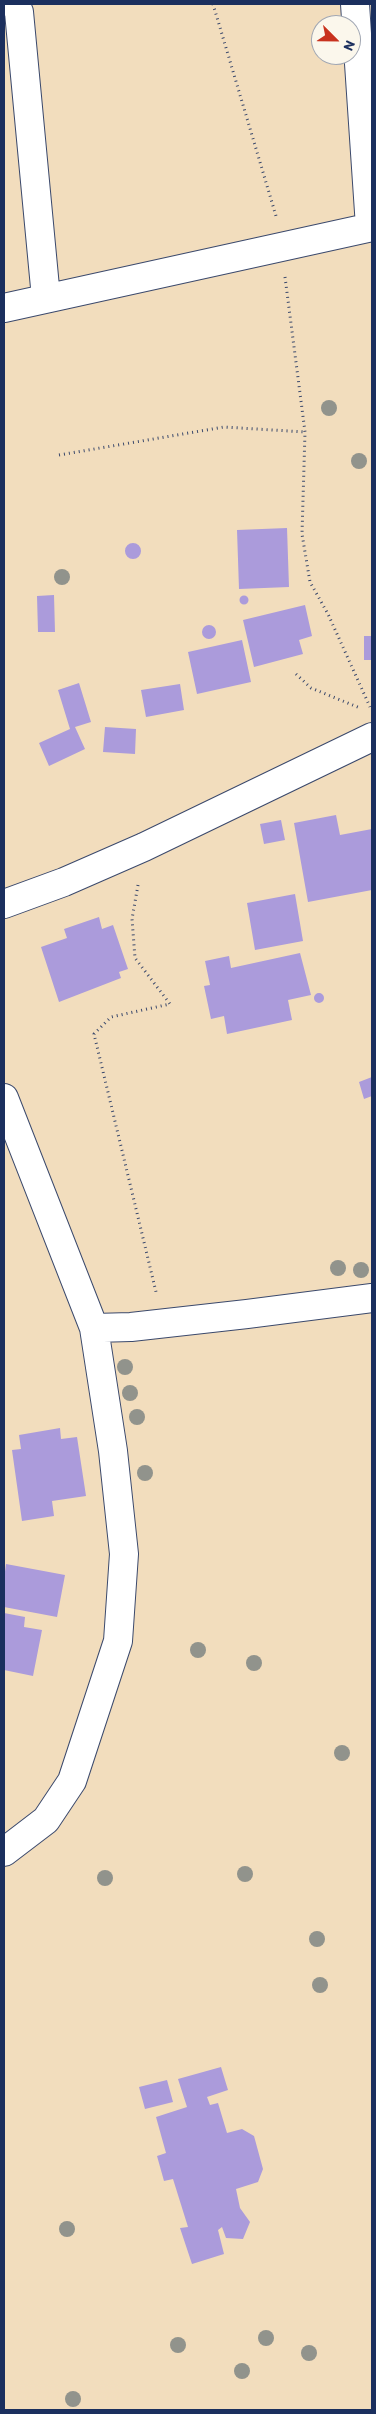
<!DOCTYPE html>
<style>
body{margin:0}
#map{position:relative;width:376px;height:2414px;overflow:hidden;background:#f2ddbd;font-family:Itim,sans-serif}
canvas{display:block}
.frame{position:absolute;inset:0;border:5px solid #1b2f5e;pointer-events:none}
.north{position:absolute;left:311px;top:15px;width:50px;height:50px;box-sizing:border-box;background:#fbf7ec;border:1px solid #a1a7b3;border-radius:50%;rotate:113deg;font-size:14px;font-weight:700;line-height:20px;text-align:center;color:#1b2f5e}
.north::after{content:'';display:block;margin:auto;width:18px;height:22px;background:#c8321e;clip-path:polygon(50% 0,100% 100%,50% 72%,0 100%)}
</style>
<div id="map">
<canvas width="376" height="2414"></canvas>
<div class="frame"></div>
<div class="north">N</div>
</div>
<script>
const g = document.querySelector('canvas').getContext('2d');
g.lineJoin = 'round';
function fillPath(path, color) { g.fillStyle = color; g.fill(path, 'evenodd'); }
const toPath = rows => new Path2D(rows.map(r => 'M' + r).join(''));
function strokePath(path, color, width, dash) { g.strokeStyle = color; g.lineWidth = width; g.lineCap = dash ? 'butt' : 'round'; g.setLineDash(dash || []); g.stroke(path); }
fillPath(toPath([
 [287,528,289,587,239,589,237,530],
 '125 551a8 8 0 1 1 16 0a8 8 0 1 1-16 0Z',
 [54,595,55,632,38,632,37,596],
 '239.5 600a4.5 4.5 0 1 1 9 0a4.5 4.5 0 1 1-9 0Z',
 [305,605,312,636,299,640,303,654,254,667,243,620],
 '202 632a7 7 0 1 1 14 0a7 7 0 1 1-14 0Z',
 [364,636,372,636,372,660,364,660],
 [242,640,251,682,197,694,188,652],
 [79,683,91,722,75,727,85,749,49,766,39,743,70,729,58,690],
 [180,684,184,710,146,717,141,690],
 [105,727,136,729,135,754,103,752],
 [336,815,340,835,372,829,372,890,308,902,294,823],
 [281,820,285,840,264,844,260,824],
 [295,894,303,941,255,950,247,903],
 [99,917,102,929,113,925,128,969,119,972,121,978,59,1002,41,947,67,938,64,929],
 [300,953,311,995,288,1000,292,1020,227,1034,224,1016,211,1019,204,986,210,985,205,961,229,956,231,968],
 '314 998a5 5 0 1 1 10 0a5 5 0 1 1-10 0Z',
 [372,1077,372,1096,364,1099,359,1082],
 [60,1428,61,1439,77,1437,86,1496,52,1501,54,1516,22,1521,12,1450,21,1449,19,1435],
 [6,1564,65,1575,57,1617,4,1607,4,1579],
 [4,1613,25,1617,24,1627,42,1630,33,1676,4,1670],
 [221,2067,228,2090,207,2097,210,2105,218,2103,227,2133,242,2129,254,2136,263,2169,258,2182,236,2189,240,2208,250,2222,243,2239,226,2238,222,2227,218,2230,224,2254,192,2264,180,2228,188,2227,173,2179,164,2181,157,2156,166,2153,156,2117,187,2107,178,2079],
 [167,2080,173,2102,145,2109,139,2087]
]), '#ab9bdb');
const street = toPath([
 [15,4,19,12,46,298],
 [355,4,370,227],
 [4,308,372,227],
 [4,904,64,882,144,847,372,737],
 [4,1098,94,1328,113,1451,124,1554,118,1641,72,1781,46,1820,4,1852],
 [94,1328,131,1327,247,1314,372,1298]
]);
strokePath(street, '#3b496c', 30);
strokePath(toPath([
 [213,4,276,216],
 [285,277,305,432,302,534,310,582,328,614,370,707],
 [59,455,224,427,305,432],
 [296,674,311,688,360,708],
 [138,885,132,919,135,958,170,1004,111,1017,94,1034,156,1292]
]), '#3b496c', 3, [1, 4]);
strokePath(street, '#fff', 28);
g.fillStyle = '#91938c';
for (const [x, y] of [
 [329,408],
 [359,461],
 [62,577],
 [338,1268],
 [361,1270],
 [125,1367],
 [130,1393],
 [137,1417],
 [145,1473],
 [198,1650],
 [254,1663],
 [342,1753],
 [245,1874],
 [105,1878],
 [317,1939],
 [320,1985],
 [67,2229],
 [266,2338],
 [178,2345],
 [309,2353],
 [242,2371],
 [73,2399]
]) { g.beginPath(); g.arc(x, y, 8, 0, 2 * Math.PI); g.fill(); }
</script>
